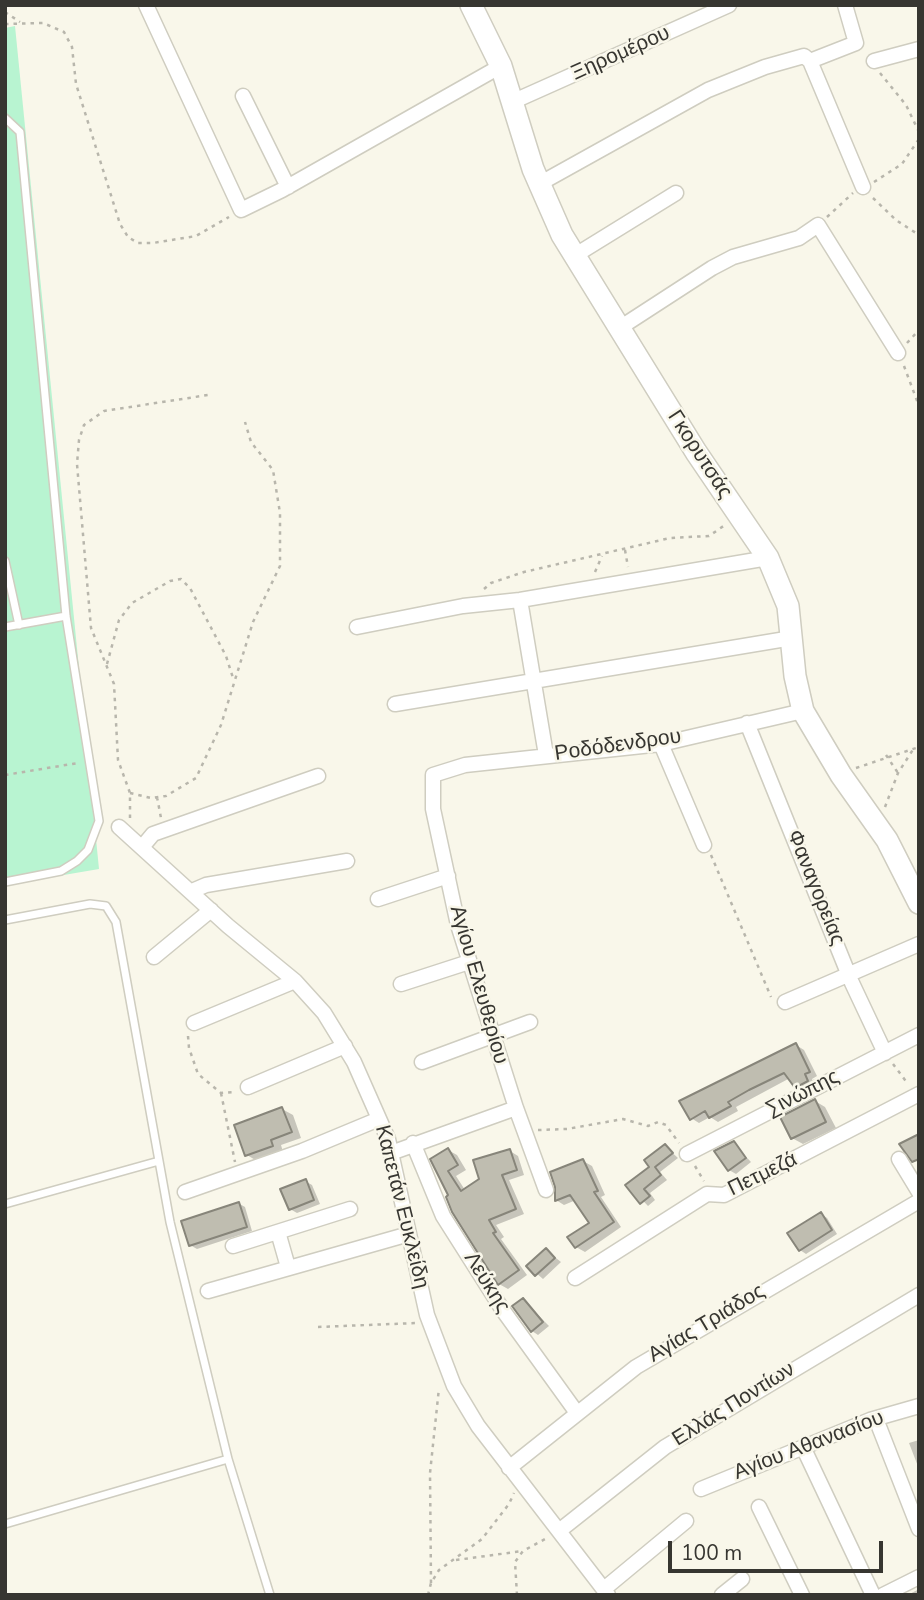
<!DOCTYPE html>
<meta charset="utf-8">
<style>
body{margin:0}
#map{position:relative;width:924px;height:1600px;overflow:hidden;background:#f9f7ea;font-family:"Nunito Sans",sans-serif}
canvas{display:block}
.frame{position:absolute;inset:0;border:7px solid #373631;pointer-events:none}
.scale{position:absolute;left:668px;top:1541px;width:215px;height:32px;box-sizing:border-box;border:4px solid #373631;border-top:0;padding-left:9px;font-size:21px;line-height:24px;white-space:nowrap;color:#373631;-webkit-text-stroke:5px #f9f7ea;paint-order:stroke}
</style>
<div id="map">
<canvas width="924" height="1600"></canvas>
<div class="frame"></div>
<div class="scale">100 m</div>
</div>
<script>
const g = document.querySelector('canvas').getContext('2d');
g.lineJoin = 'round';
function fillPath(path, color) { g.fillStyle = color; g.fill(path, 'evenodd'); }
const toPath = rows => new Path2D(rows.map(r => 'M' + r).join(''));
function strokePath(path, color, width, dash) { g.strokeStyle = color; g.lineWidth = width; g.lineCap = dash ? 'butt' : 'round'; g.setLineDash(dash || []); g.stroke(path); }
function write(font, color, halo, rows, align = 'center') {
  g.font = font + ' "Nunito Sans",sans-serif'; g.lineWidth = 5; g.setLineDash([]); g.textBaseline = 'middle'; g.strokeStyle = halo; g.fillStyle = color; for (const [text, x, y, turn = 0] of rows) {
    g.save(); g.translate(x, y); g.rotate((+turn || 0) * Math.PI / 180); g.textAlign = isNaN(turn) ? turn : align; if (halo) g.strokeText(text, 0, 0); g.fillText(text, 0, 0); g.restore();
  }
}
fillPath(toPath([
 [15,26,99,869,5,885,5,28]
]), '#b8f4d1');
fillPath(toPath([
 [796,1045,804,1050,817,1076,812,1079,815,1086,805,1091,790,1078,736,1107,738,1111,718,1122,710,1117,699,1123,691,1118],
 [815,1101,825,1107,836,1128,803,1144,792,1138],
 [282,1109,293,1115,301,1138,281,1145,283,1152,257,1161,247,1155],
 [733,1143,751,1162,736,1174,729,1170],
 [665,1146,678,1158,660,1172,667,1180,650,1193,655,1200,648,1206,628,1185,651,1167],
 [448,1150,457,1155,466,1170,456,1176,465,1190,481,1179,510,1151,518,1156,524,1175,509,1180,524,1214,496,1225,504,1237,501,1239,527,1275,508,1289,499,1284,432,1159],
 [583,1161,592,1166,605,1195,601,1197,621,1227,585,1252,576,1247,591,1223,576,1200,564,1205,556,1200,557,1187],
 [305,1181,312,1185,320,1204,297,1213,290,1209],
 [238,1203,245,1207,252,1231,197,1249,190,1245],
 [821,1214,827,1218,837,1234,806,1254,800,1250],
 [546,1250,561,1262,543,1279,528,1266],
 [523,1300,549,1326,538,1335,532,1331],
 [919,1440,919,1469,909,1443],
 [919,1589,919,1595,908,1595]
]), '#0003');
const building = toPath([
 [796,1043,810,1072,805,1074,808,1081,795,1088,784,1073,749,1090,728,1102,731,1106,709,1118,705,1111,690,1120,679,1101,796,1043],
 [815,1099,826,1122,791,1139,780,1117,815,1099],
 [282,1107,292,1132,271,1140,273,1146,245,1156,234,1125,282,1107],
 [919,1134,919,1159,912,1162,899,1144,919,1134],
 [734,1141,746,1158,728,1171,714,1151,734,1141],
 [665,1144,673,1153,655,1167,661,1175,644,1189,650,1196,640,1204,625,1185,649,1167,644,1160,665,1144],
 [448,1148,458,1165,448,1171,461,1191,479,1179,473,1160,510,1149,517,1170,502,1175,516,1209,489,1220,496,1232,493,1233,519,1270,498,1285,452,1212,446,1197,448,1195,430,1159,448,1148],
 [583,1159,598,1191,594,1192,614,1222,575,1248,567,1237,589,1223,570,1195,555,1201,555,1187,550,1172,583,1159],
 [306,1179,314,1200,289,1210,280,1189,306,1179],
 [239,1202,247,1227,189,1246,181,1221,239,1202],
 [821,1212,832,1230,799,1251,787,1233,821,1212],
 [546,1248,555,1258,535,1276,526,1266,546,1248],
 [523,1298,543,1322,531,1332,512,1306,523,1298]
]);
fillPath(building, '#bfbdb0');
strokePath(building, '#87857a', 2);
const lane = toPath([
 [5,118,20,132,66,616,99,821,88,850,77,861,61,871,5,882],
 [5,561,19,625],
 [5,627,66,616],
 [5,920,90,904,106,906,116,922,170,1222,228,1459],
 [5,1204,159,1161],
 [5,1524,228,1459,270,1595]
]);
const street = toPath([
 [146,5,241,210,282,190,501,66],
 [810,61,856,43,845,5],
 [874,61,919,49],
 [243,96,288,187],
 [512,102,729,5],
 [539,184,708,90,765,67,804,56,810,61,863,187],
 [574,256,676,193],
 [618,329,712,268,733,257,799,238,818,225,898,353],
 [520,600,546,755],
 [357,627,463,606,520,600,768,558],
 [395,704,792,638],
 [747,723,852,983,885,1053],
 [661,744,704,845],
 [119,827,228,926,295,981,324,1013,354,1062,388,1139,427,1315,454,1386,478,1426,608,1595],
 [143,846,153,834,318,776],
 [192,891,206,885,347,861],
 [378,899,448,876],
 [154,957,211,910],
 [401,984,469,962],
 [785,1002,919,944],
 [194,1023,295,981],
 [422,1062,530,1022],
 [248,1087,345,1046],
 [413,1143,443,1216,502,1309,577,1413],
 [391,1153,516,1108],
 [687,1154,919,1035],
 [899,1159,919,1192],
 [546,1190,516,1108,458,925,433,809,433,775,465,765,661,744,803,711],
 [185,1192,302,1151,379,1119],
 [278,1232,288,1267],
 [233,1246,350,1209],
 [575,1278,707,1194,724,1195,919,1094],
 [208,1291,409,1234],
 [876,1419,919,1529],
 [803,1447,873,1595],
 [509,1468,636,1367,919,1201],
 [701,1489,870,1420,919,1406],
 [759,1507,802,1595],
 [559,1531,665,1447,919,1295],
 [604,1589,686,1521],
 [722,1595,742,1579],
 [883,1595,919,1577]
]);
const secondary = toPath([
 [471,5,501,66,533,169,562,235,696,452,768,558,788,606,795,676,803,711,841,775,887,840,919,903]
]);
strokePath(lane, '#cfcdc0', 10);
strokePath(street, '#cfcdc0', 17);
strokePath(secondary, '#cfcdc0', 24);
strokePath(toPath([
 [5,12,20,22],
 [5,24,43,23,64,32,72,47,76,84,120,224,128,237,138,243,153,243,196,236,229,217],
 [880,73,906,105,919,132],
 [874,182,902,164,919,139],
 [873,198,896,220,919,235],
 [827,217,853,193],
 [907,343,919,330],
 [904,366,919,406],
 [625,550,628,567],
 [595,572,602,556],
 [484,589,491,583,524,572,670,538,709,536,725,525],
 [107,664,119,620,132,603,170,581,181,579,190,588,226,656,233,678],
 [886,755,898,773],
 [856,768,919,747],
 [5,775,78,763],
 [130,793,151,798,166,796,196,778,221,725,253,622,280,566,280,513,273,470,251,442,245,422],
 [157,797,161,818],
 [885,807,898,773,914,748],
 [130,818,130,793,118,760,114,684,91,628,77,464,79,440,84,425,104,411,208,395],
 [711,855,771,997],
 [188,1036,189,1048,198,1074,221,1093,235,1092],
 [893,1064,908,1084],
 [221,1093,235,1162],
 [538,1130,567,1129,623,1119,648,1126,658,1122,666,1125,679,1143],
 [695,1166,704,1181],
 [318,1327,416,1323],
 [456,1560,523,1551],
 [431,1583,430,1473,439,1388],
 [428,1595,431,1583,439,1570,482,1539,509,1504,514,1493],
 [517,1595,515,1562,523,1551,547,1538]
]), '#b8b6ac', 2.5, [3.5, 5]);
strokePath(lane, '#fff', 7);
strokePath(street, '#fff', 14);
strokePath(secondary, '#fff', 21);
write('21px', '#373631', '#f9f7ea', [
 ["Ξηρομέρου",621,54,-24],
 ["Γκορυτσάς",699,455,57],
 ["Ροδόδενδρου",618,746,-8],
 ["Φαναγορείας",815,888,68],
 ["Αγίου Ελευθερίου",478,985,74],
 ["Σινώπης",803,1094,-27],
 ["Πετμεζά",763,1175,-26],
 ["Καπετάν Ευκλείδη",401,1207,76],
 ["Λεύκης",486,1283,58],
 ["Αγίας Τριάδος",707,1324,-31],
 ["Ελλάς Ποντίων",734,1405,-32],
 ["Αγίου Αθανασίου",809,1446,-21]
]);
</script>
